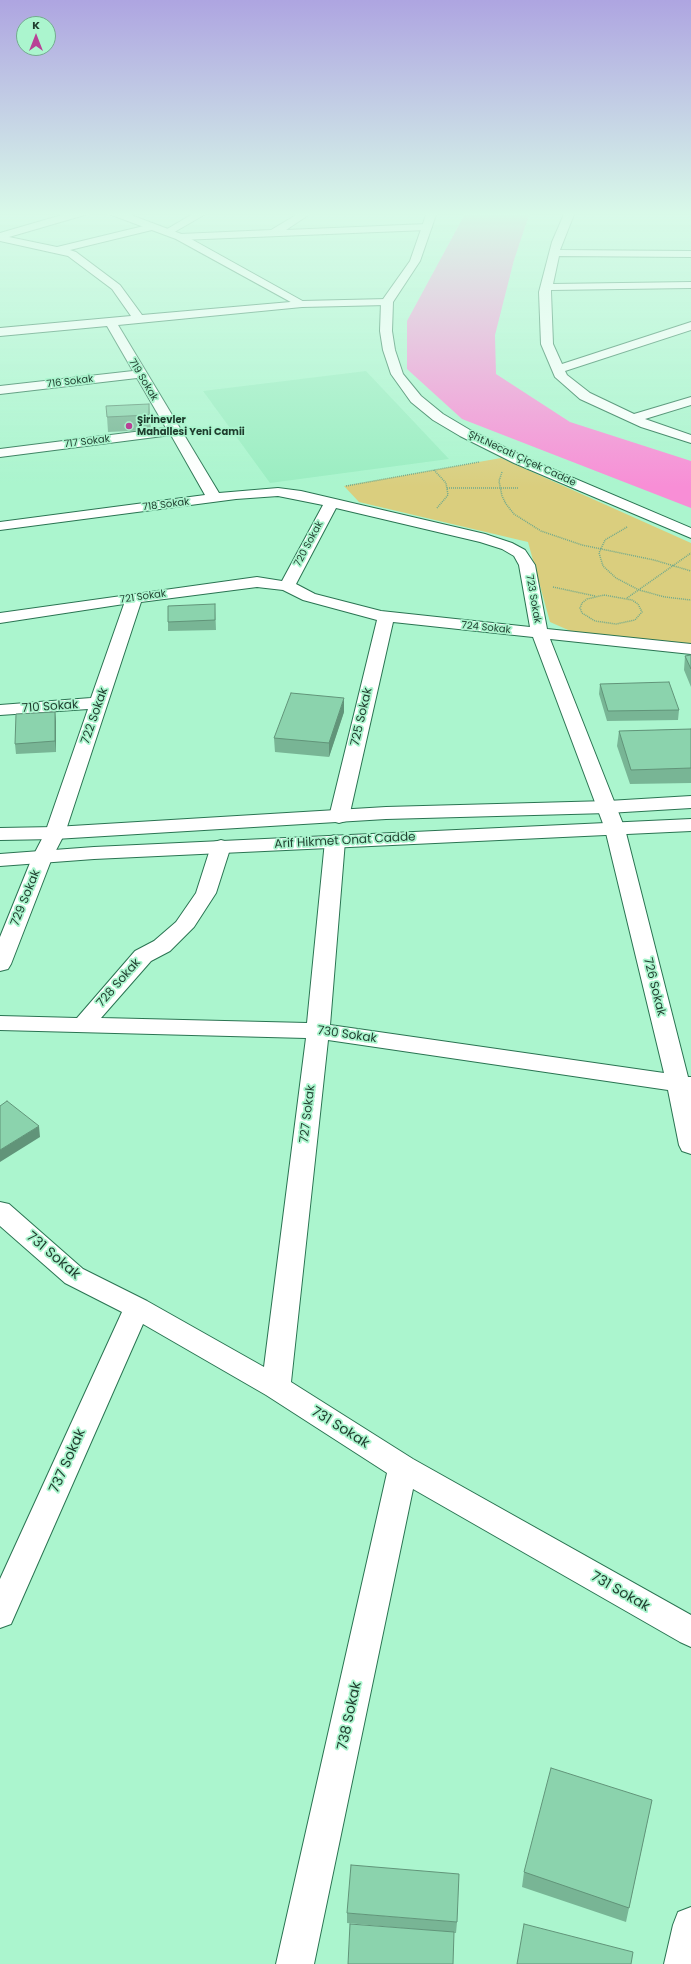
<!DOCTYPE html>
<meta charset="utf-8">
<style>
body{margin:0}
#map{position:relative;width:691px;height:1964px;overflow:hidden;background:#abf5ce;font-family:Poppins,sans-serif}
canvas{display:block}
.north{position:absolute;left:16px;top:16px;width:40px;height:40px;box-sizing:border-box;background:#abf5ce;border:1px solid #73ab8e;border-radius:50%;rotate:0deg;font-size:11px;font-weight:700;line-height:16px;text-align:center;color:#1e3c2d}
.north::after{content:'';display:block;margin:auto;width:14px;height:18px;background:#b84196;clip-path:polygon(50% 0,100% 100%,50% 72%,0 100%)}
</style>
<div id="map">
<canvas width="691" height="1964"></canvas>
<div class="north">K</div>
</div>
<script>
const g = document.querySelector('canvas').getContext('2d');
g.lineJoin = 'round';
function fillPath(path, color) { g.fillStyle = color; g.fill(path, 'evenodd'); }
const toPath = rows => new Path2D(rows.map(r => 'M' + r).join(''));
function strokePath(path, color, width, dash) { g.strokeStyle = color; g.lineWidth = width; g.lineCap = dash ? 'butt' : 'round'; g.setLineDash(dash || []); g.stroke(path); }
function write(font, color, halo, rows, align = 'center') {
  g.font = font + ' Poppins,sans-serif'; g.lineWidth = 3.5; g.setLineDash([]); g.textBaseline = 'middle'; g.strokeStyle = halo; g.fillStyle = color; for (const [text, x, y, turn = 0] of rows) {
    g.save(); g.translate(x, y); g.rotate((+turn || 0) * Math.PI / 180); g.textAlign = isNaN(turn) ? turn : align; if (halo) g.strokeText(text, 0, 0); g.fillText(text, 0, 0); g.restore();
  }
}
fillPath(toPath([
 [366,371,449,459,270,483,203,391]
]), '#9aedc1');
fillPath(toPath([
 [501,458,691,543,691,645,575,633,550,622,528,542,359,502,344,486]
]), '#dace7e');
fillPath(toPath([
 [466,212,530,212,514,260,495,335,496,374,570,422,691,461,691,508,462,419,407,369,407,321]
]), '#f88ed6');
const minor = toPath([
 [72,212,89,212,88,214,9,237,57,247,152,224,156,225,157,227,156,229,70,250,76,252,120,285,142,315,302,301,387,299,393,302,387,305,302,307,118,325,219,493,278,488,301,491,485,534,512,543,525,550,535,565,547,629,691,644,691,654,550,639,625,829,688,1077,691,1077,691,1154,682,1151,679,1145,668,1090,328,1040,291,1382,413,1459,691,1615,691,1647,680,1642,413,1489,314,1964,276,1964,387,1473,266,1395,143,1324,11,1624,0,1628,0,1579,122,1312,65,1283,0,1226,0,1202,9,1204,83,1269,147,1301,264,1367,306,1038,0,1030,0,1016,77,1018,135,951,154,941,176,922,196,893,211,846,214,842,221,840,228,842,231,846,216,893,194,927,170,951,151,961,101,1018,307,1023,325,841,328,837,335,835,342,837,345,841,330,1025,664,1073,605,829,533,637,393,622,349,817,346,821,339,823,332,821,329,817,377,620,303,600,283,590,257,587,141,602,65,833,52,858,11,964,8,969,0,971,0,937,32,858,45,833,88,709,0,715,0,705,91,698,124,604,0,623,0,613,257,577,282,581,323,505,278,496,236,499,0,530,0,522,205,495,171,435,0,457,0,449,166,428,137,378,0,394,0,386,133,371,107,326,0,336,0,328,131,316,112,289,68,256,0,241,0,233,72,212],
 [336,508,480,542,502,549,514,556,519,565,530,627,381,611,315,594,296,584,336,508],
 [196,212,209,212,171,234,167,235,162,232,196,212],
 [301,212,313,212,286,230,427,224,432,227,427,230,180,240,175,237,180,234,271,230,301,212],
 [565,212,575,212,560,250,691,251,691,257,559,256,553,284,691,282,691,288,551,290,551,292,553,344,562,364,691,322,691,330,565,371,567,375,590,393,634,414,691,397,691,405,645,419,691,435,691,443,641,427,580,399,555,377,541,344,539,292,552,242,565,212],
 [691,1907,691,1964,664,1964,673,1925,678,1912,691,1907]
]);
const tertiary = toPath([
 [108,212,123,212,184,235,308,304,302,307,298,306,176,239,109,214,108,212],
 [427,212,437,212,420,261,393,302,392,331,395,350,403,374,421,396,443,414,470,430,524,457,691,528,691,538,514,463,460,436,433,420,411,402,391,374,383,350,380,331,381,302,410,261,427,212]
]);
const primary = toPath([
 [691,796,691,808,608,813,386,819,55,839,0,840,0,828,55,827,386,807,608,801,691,796],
 [691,819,691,831,94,859,0,866,0,854,94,847,691,819]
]);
strokePath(minor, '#2a7452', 2);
strokePath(tertiary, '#2a7452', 2);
strokePath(primary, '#2a7452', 2);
strokePath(toPath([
 [434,470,446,483,448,495,437,508],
 [502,472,499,481,502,496,506,504,514,514,541,531,582,545,654,560,691,571],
 [346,486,479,462],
 [447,488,518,488],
 [627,527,605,540,599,553,603,566,616,578,639,590,665,597,691,600],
 [553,587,595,596],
 [604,595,632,600,638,604,642,612,635,620,616,624,595,621,582,613,580,608,582,603,587,599,604,595],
 [627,598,691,553]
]), '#71a98c', 1.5, [1, 1]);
fillPath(minor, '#fff');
fillPath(tertiary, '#fff');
fillPath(primary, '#fff');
fillPath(toPath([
 [149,404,151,430,108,432,107,417],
 [215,604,216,630,168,631,168,622],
 [691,655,691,687,684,670,685,656],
 [600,684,679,710,678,720,607,721,599,694],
 [55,712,56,722,56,752,16,754,15,744],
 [344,712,329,757,275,752,274,738],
 [691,729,691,783,630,784,617,746,619,731],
 [652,1800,626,1922,522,1887,524,1872],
 [347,1913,457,1922,456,1933,347,1923]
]), '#78b595');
fillPath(toPath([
 [344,698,344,712,329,757,329,743],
 [55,712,56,722,56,752,55,741],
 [39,1126,40,1137,0,1162,0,1150]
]), '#619479');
const building = toPath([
 [149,404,149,415,107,417,106,406,149,404],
 [215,604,215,620,168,622,168,606,215,604],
 [691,655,691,669,685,656,691,655],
 [669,682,679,710,608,711,600,684,669,682],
 [291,693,344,698,329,743,274,738,291,693],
 [55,712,55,741,15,744,16,714,55,712],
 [691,729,691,768,631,770,619,731,691,729],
 [7,1101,39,1126,0,1150,0,1106,7,1101],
 [551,1768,652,1800,629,1908,524,1872,551,1768],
 [351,1865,459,1874,457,1922,347,1913,351,1865],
 [350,1924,454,1932,453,1964,348,1964,350,1924],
 [524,1924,633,1952,631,1964,517,1964,524,1924]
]);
fillPath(building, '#8bd3ad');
strokePath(building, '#619479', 1);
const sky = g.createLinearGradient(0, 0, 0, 487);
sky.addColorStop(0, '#aea5e1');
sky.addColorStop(0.44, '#d9fae9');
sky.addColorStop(1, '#d9fae900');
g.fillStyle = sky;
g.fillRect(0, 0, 691, 487);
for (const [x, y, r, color] of [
 [129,426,4,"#b84196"]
]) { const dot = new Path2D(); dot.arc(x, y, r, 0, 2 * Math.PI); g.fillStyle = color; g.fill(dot); strokePath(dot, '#abf5ce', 1.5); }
write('10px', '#1e3c2d', '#abf5ce', [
 ["719 Sokak",143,380,59],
 ["716 Sokak",70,382,-7],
 ["717 Sokak",87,442,-7],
 ["Şht.Necati Çiçek Cadde",522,459,25],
 ["718 Sokak",166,505,-7],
 ["720 Sokak",309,544,-62],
 ["721 Sokak",143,597,-8],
 ["723 Sokak",533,599,80],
 ["724 Sokak",486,628,6]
]);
write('bold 10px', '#1e3c2d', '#abf5ce', [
 ["Şirinevler",137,420],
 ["Mahallesi Yeni Camii",137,432]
], 'left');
write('12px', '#1e3c2d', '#abf5ce', [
 ["710 Sokak",50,707,-4],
 ["722 Sokak",95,716,-71],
 ["725 Sokak",362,717,-77],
 ["Arif Hikmet Onat Cadde",345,841,-3],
 ["729 Sokak",26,898,-68],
 ["728 Sokak",119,983,-49],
 ["726 Sokak",654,987,76],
 ["730 Sokak",347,1035,8],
 ["727 Sokak",308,1114,-83]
]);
write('14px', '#1e3c2d', '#abf5ce', [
 ["731 Sokak",53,1256,40],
 ["731 Sokak",340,1428,32],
 ["737 Sokak",68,1461,-66],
 ["731 Sokak",620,1592,30],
 ["738 Sokak",350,1716,-78]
]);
</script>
